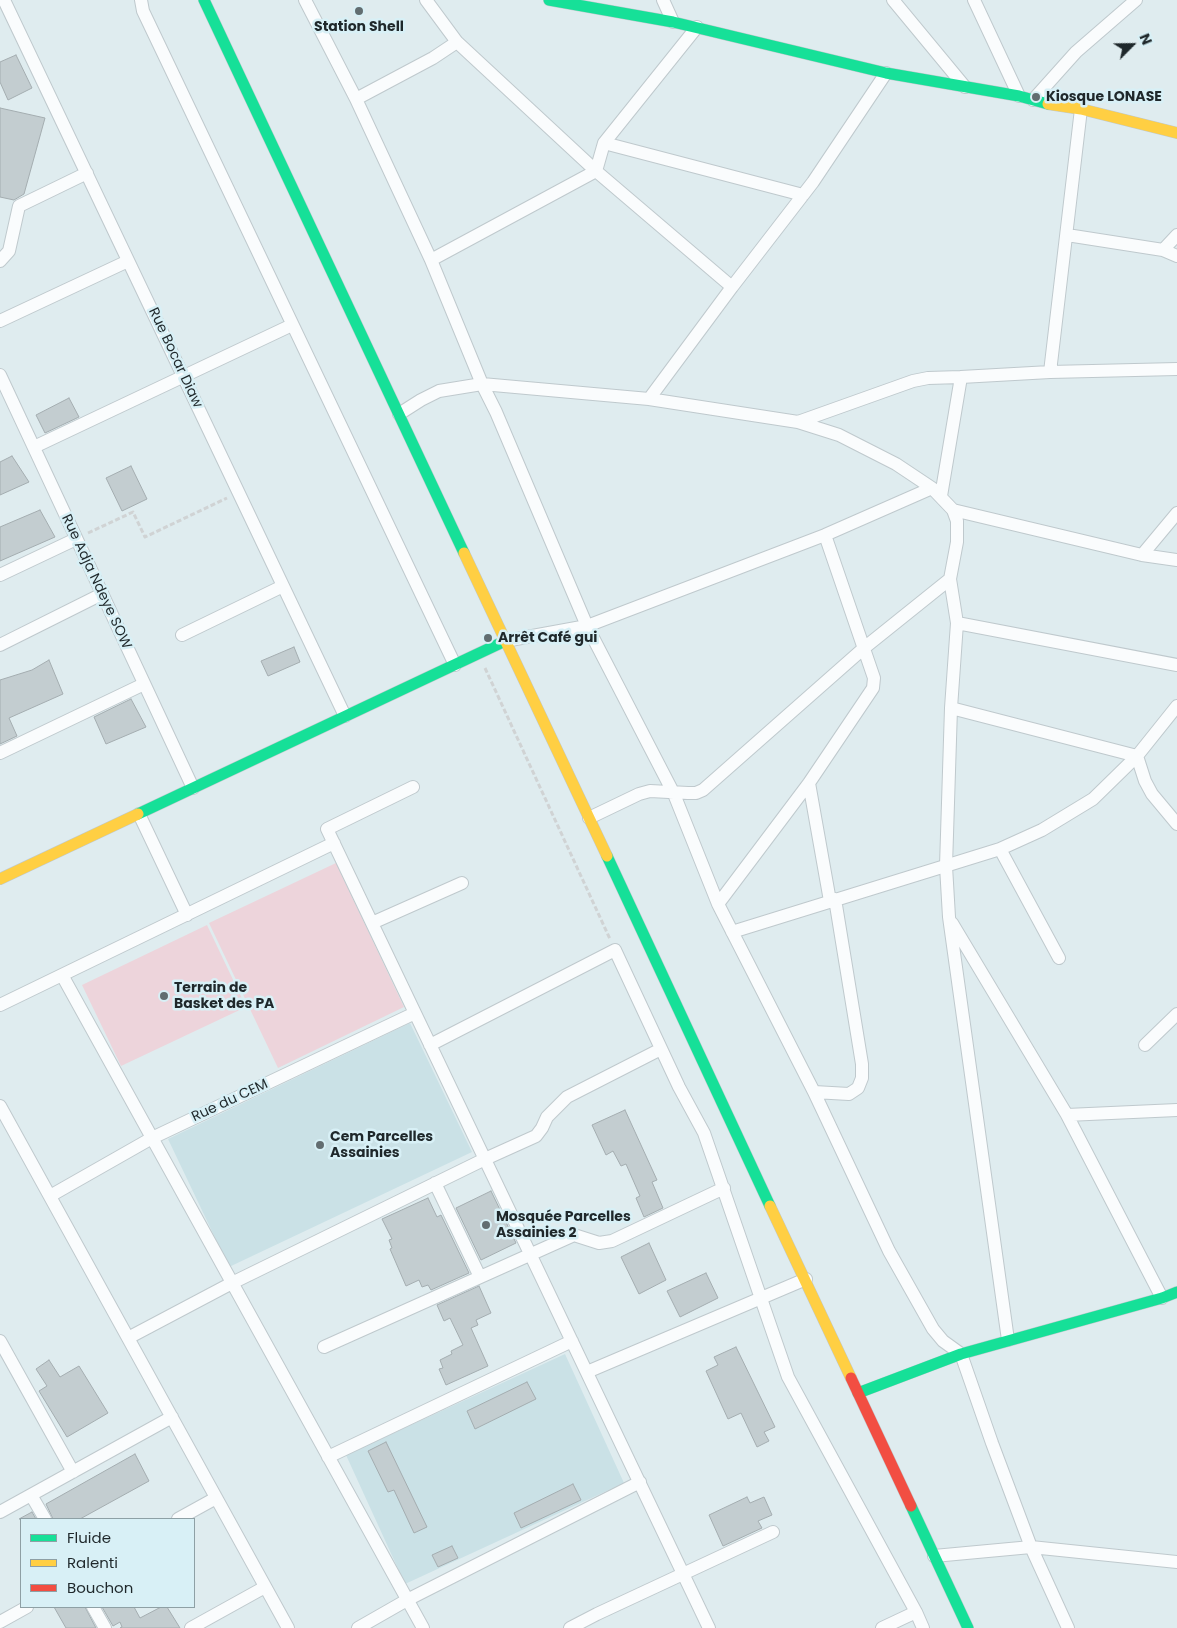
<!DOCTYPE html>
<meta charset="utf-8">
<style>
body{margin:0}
#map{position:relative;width:1177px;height:1628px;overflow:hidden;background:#dfecef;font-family:Poppins,sans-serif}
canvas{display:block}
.legend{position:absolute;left:20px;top:1518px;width:175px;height:90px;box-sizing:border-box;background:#d8f0f6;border:1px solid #8ea0a5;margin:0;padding:6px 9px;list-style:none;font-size:15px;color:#1f282b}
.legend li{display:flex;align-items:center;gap:10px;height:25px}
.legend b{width:25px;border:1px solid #8ea0a5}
.north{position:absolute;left:1107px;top:20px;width:50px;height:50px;-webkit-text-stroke:4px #d8f0f6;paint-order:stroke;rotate:67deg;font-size:14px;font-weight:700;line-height:20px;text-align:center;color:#1f282b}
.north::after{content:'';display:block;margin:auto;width:18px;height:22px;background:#1f282b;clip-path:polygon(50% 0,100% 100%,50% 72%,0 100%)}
</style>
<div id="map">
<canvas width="1177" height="1628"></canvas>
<ul class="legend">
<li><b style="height:6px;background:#16e098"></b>Fluide</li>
<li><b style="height:6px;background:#ffcf43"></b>Ralenti</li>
<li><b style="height:6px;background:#f24e42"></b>Bouchon</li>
</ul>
<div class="north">N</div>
</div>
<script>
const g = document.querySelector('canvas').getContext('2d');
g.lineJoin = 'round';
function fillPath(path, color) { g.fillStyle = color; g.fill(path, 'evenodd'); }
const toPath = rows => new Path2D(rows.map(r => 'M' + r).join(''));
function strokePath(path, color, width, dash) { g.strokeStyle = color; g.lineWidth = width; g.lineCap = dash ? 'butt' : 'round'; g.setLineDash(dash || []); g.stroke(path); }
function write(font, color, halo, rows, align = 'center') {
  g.font = font + ' Poppins,sans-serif'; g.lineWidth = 5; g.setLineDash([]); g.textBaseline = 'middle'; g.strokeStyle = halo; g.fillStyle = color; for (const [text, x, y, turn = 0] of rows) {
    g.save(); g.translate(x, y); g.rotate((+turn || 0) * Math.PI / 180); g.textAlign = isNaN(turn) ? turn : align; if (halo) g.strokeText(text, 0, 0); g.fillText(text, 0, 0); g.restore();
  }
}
fillPath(toPath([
 [410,1023,472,1152,229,1267,168,1139],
 [565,1354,624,1483,405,1584,346,1455]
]), '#cae1e6');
fillPath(toPath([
 [336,863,404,1007,278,1068,209,923],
 [207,925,246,1007,121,1066,82,985]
]), '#edd4db');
const building = toPath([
 [16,55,32,88,8,100,0,82,0,62,16,55],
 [0,108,45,118,24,194,14,200,0,197,0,108],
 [69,398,79,417,45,433,36,415,69,398],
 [12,456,29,482,0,495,0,462,12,456],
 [131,466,147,499,122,511,106,478,131,466],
 [40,510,55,537,0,561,0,527,40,510],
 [294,647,300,662,268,676,261,661,294,647],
 [49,660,63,694,9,718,17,736,0,744,0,680,32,670,49,660],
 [131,699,146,727,106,744,94,717,131,699],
 [625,1110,657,1180,652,1182,663,1208,644,1217,636,1198,640,1196,626,1164,621,1166,613,1151,606,1155,592,1125,625,1110],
 [491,1191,516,1243,481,1260,456,1208,491,1191],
 [428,1198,437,1217,441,1215,469,1273,431,1290,428,1285,422,1287,419,1280,406,1286,390,1249,392,1248,389,1240,392,1239,382,1219,428,1198],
 [649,1243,666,1280,639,1294,621,1257,649,1243],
 [706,1273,718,1298,680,1317,667,1291,706,1273],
 [479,1286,491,1313,476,1320,478,1325,471,1328,488,1366,446,1385,439,1369,443,1368,440,1360,452,1354,451,1351,463,1345,450,1318,444,1321,437,1305,479,1286],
 [736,1347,775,1427,764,1432,769,1441,757,1447,741,1413,728,1419,706,1371,718,1365,714,1357,736,1347],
 [49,1360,60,1377,79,1366,108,1413,67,1437,39,1391,47,1386,36,1369,49,1360],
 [527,1382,536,1399,475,1429,467,1411,527,1382],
 [386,1442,427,1527,414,1533,394,1490,388,1492,368,1451,386,1442],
 [135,1454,149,1481,80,1519,53,1519,46,1504,135,1454],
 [573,1484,581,1500,521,1528,514,1513,573,1484],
 [747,1497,750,1503,764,1497,772,1515,758,1521,762,1528,723,1546,709,1515,747,1497],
 [32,1512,36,1519,19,1519,32,1512],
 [452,1546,458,1558,438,1567,432,1555,452,1546],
 [54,1607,85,1607,96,1628,66,1628,54,1607],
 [102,1607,134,1607,140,1618,161,1607,167,1607,180,1628,120,1628,122,1627,120,1622,113,1626,102,1607]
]);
fillPath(building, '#c3cdd0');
strokePath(building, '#a4adb0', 1);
const street = toPath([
 [4,0,345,716],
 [141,0,143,11,455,665],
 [305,0,356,99,431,260,596,171,604,143,697,27],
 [426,0,457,42,596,171,732,287,649,399],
 [663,0,673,22],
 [893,0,965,87],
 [974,0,1019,96],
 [356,99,433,58,457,42],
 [1033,100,1076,52,1136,0],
 [604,143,803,195],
 [1067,235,1163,250,1177,256],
 [1163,250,1177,235],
 [431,260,482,384,649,399,798,422,839,435,896,464,932,488,953,510,957,521,957,542,950,579,957,623,1177,665],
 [0,261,9,251,19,206,87,173],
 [732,287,813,182,886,73],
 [0,321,128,261],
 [1050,372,1177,369],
 [0,375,193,788],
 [399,414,421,400,439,391,482,384,496,412,587,626,674,794,718,904,814,1092,889,1251,933,1329,943,1341,961,1354,992,1443,1031,1547,1068,1628],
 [798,422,913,381,928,378,961,377],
 [34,447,292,325],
 [941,496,961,377,1050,372,1081,109],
 [953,510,1142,555,1177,560],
 [1142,555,1177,513],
 [0,575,76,539],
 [957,623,951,708,946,866,949,917,1008,1340],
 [182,635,283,586],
 [505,641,587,626,825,535,932,488],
 [0,645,102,594],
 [951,708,1137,756,1145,781,1152,794,1177,824],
 [0,753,144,684],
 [809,783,830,901],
 [413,787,327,829,709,1628],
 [139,814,187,915],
 [589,818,639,794,650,791,688,793,696,793,703,790,864,648,950,579],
 [1000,849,1059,958],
 [718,904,809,783,873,688,874,678,825,535],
 [372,923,462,883],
 [952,923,1067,1115,1162,1298],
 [732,932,1000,849,1042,830,1093,799,1137,756,1177,706],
 [62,975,423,1628],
 [0,1005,334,843],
 [430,1045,615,950,679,1087,704,1133,788,1377,916,1612,923,1628],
 [1145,1045,1177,1014],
 [814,1092,849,1094,858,1088,862,1078,862,1064,835,899],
 [0,1106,288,1628],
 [1067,1115,1177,1110],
 [435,1183,480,1277],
 [50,1196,152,1138,415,1013],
 [128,1338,232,1283,485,1159,536,1136,542,1128,547,1117,567,1097,661,1049],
 [0,1341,73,1472],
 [324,1347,574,1235,599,1243,612,1241,724,1188],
 [587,1372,806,1279],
 [328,1457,572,1341],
 [31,1495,45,1519],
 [0,1512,172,1417],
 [178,1519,216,1498],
 [934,1556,1031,1547,1177,1562],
 [93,1607,105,1628],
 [0,1622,27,1607],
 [191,1628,265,1587],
 [358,1628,407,1600,640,1482],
 [570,1628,597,1614,773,1532],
 [882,1628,916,1612]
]);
const fast = toPath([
 [204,0,464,553],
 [549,0,673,22,886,73,1019,96,1048,104],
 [138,814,505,641],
 [607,856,770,1206],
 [858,1393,961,1354,1162,1298,1177,1292],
 [911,1506,968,1628]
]);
const slow = toPath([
 [1048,104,1081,109,1177,133],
 [464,553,607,856],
 [0,879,138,814],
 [770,1206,851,1378]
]);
const jam = toPath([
 [851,1378,911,1506]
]);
strokePath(street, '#bfc9cd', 14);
strokePath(fast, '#bfc9cd', 12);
strokePath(slow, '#bfc9cd', 12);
strokePath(jam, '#bfc9cd', 12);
strokePath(toPath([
 [88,533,133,512,145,537,227,498],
 [485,668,610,939]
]), '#d0d3d4', 3, [5, 2.5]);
strokePath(street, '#fafcfd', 12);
strokePath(fast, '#16e098', 11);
strokePath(slow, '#ffcf43', 11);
strokePath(jam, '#f24e42', 11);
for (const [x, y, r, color] of [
 [359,11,5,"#626d70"],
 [1036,97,5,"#626d70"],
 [488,638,5,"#626d70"],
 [164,996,5,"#626d70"],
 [320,1145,5,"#626d70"],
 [486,1225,5,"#626d70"]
]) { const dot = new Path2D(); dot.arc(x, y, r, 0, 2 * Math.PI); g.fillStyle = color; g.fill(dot); strokePath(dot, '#d8f0f6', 2); }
write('bold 14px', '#1f282b', '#d8f0f6', [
 ["Station Shell",359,27,"center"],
 ["Kiosque LONASE",1046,97],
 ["Arrêt Café gui",498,638],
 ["Terrain de",174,988],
 ["Basket des PA",174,1004],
 ["Cem Parcelles",330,1137],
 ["Assainies",330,1153],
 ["Mosquée Parcelles",496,1217],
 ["Assainies 2",496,1233]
], 'left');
write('14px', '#1f282b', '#d8f0f6', [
 ["Rue Bocar Diaw",175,358,65],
 ["Rue Adja Ndeye SOW",96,582,65],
 ["Rue du CEM",230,1101,-25]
]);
</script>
